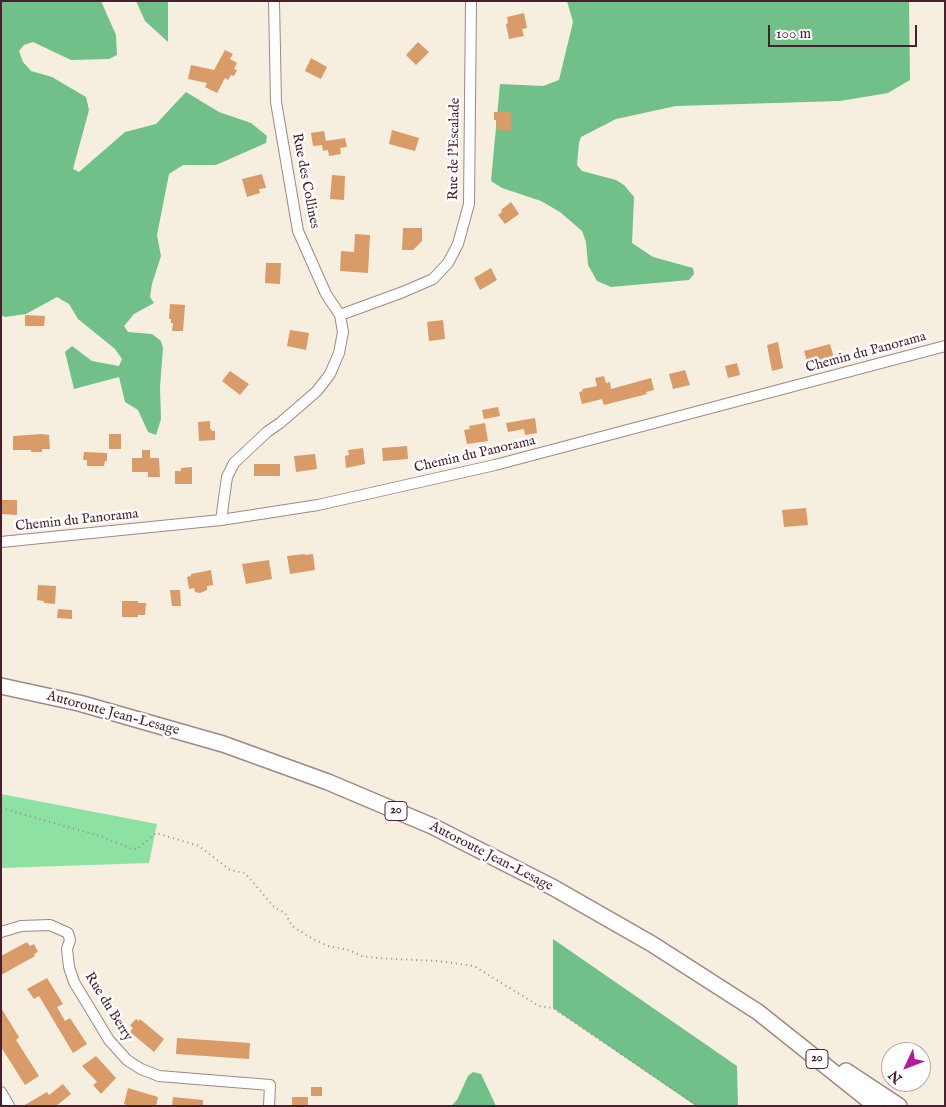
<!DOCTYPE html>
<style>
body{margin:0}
#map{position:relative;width:946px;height:1107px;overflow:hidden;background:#f6efdf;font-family:"IM FELL English",serif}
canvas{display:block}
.frame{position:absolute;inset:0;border:2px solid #4a1f2b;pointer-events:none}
.north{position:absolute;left:881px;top:1042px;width:50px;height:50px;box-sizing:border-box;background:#fff;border:1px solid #b7a5aa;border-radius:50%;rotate:227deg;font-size:14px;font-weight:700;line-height:20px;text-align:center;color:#4a1f2b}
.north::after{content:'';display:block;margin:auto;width:18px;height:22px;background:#b5179e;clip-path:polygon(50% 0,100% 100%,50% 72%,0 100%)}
.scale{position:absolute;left:768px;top:25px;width:149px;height:22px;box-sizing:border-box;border:2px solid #4a1f2b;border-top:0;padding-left:6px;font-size:15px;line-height:18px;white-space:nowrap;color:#4a1f2b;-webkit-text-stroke:4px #fff;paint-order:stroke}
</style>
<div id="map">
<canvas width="946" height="1107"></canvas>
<div class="frame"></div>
<div class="north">N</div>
<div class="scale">100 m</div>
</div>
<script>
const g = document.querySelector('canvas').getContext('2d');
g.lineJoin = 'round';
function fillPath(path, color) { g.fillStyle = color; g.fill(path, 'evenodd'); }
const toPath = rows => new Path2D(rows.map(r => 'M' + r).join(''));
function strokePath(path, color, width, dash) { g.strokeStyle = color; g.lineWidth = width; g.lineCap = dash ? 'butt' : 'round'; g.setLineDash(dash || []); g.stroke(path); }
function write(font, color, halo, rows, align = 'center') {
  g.font = font + ' "IM FELL English",serif'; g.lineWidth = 5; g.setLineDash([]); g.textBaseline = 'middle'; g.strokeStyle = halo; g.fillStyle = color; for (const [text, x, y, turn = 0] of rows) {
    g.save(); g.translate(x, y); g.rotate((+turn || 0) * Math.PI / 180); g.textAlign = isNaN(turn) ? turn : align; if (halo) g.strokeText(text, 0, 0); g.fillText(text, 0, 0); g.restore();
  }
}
fillPath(toPath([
 [1,794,157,824,149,863,1,868]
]), '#8ce1a3');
fillPath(toPath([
 [1,1,101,1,116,35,117,55,109,59,71,60,33,42,24,45,19,51,23,62,31,71,52,77,86,97,89,110,73,169,79,172,125,132,156,124,186,92,219,112,251,123,267,136,266,143,216,165,183,165,169,174,157,235,161,256,152,284,150,297,154,303,134,314,124,326,128,332,152,334,161,341,163,348,160,387,161,419,156,435,148,432,138,410,125,402,119,377,74,389,65,352,72,346,92,361,119,366,122,359,115,349,78,319,69,304,57,297,26,314,5,317,1,315],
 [136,1,168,1,168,42,145,21],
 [567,1,909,1,910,80,888,93,840,101,676,106,616,119,581,137,579,143,577,165,582,171,616,180,624,185,634,197,632,243,653,257,693,268,694,274,689,280,611,287,597,281,588,265,586,242,582,231,560,212,541,201,502,188,491,181,500,84,543,86,559,80,573,22],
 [553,939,737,1066,738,1106,696,1106,553,1008],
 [473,1072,481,1074,496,1106,451,1106,457,1100,468,1076]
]), '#71bf89');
fillPath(toPath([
 [524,13,527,28,522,29,524,36,509,39,506,24,508,23,507,17],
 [418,42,429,52,416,65,406,55],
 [225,50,233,54,230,59,237,63,234,69,237,70,234,76,231,75,228,80,225,78,217,93,205,87,207,83,188,79,191,65,214,70],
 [311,58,327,67,321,79,305,71],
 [494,112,511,112,511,131,497,130,497,125,496,125,496,120,494,120],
 [392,130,419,138,415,151,389,144],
 [324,131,326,141,345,138,347,147,340,148,341,154,329,156,328,150,323,151,322,145,313,146,311,133],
 [262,174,266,188,259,189,260,193,247,197,242,179],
 [332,175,345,176,344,200,330,199],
 [511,202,519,214,505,224,498,215,502,212,501,210],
 [403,228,422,228,422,241,413,250,402,250],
 [355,234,370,235,368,273,340,271,341,251,354,252],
 [266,263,281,263,280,284,265,283],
 [491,268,497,280,480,290,474,278],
 [170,304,185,305,183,331,172,331,173,323,171,323,171,319,169,319],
 [25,315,45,316,44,326,25,326],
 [443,320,445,339,429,341,427,322],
 [290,330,309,333,306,350,287,346],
 [778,342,783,368,772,371,767,345],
 [830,344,834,358,808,365,804,351],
 [737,363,740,375,728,378,725,366],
 [685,370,690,385,673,389,669,374],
 [230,371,249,384,240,395,222,381],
 [604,376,606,383,610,382,611,389,651,378,654,390,646,392,647,394,604,405,602,399,582,404,579,392,583,391,582,389,597,386,595,378],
 [498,407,500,416,484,419,482,410],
 [535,418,537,433,525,435,524,429,508,432,506,423],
 [210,421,210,428,212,431,215,431,215,440,199,441,198,422],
 [485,423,488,441,467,444,464,430,470,429,469,426],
 [42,434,49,435,50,449,42,449,42,452,31,452,31,450,13,450,13,436],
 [109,434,121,434,121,449,109,449],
 [407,446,408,459,383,461,382,448],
 [363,448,365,464,346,468,345,456,349,455,348,450],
 [142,450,150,450,150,458,159,458,160,477,148,477,148,472,132,472,132,458,142,458],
 [84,452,107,453,107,461,105,461,104,466,87,466,87,460,83,460],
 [315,454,317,469,296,472,294,456],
 [254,464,280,464,280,476,254,476],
 [192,467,192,484,175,484,175,471,181,471,181,468],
 [1,500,17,500,17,515,1,514],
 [806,508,808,525,784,527,782,510],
 [305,554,305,555,313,554,315,570,290,574,287,556],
 [269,560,272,579,246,584,242,564],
 [211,570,213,585,207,586,207,590,200,593,195,592,194,588,189,589,187,577,191,576,191,574],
 [38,585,56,586,55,604,44,603,44,601,37,600],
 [170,590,180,590,181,606,172,606],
 [122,601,138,601,138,603,146,603,145,615,138,615,138,617,122,617],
 [58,609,72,610,72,619,57,618],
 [27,942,30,946,34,944,38,952,34,954,35,956,1,975,1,956],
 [47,978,63,1004,57,1007,65,1021,70,1018,87,1044,73,1053,39,996,34,999,27,989],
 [1,1008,19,1037,16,1040,39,1076,25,1085,1,1047],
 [136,1019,139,1021,140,1019,164,1039,154,1052,130,1032,133,1028,130,1025],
 [177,1038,250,1043,249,1059,176,1054],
 [96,1056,116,1078,101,1094,93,1085,97,1082,82,1066],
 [63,1084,71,1094,56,1106,23,1106,47,1092,49,1095],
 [311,1087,322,1087,322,1096,311,1096],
 [128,1088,158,1097,156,1106,129,1106,124,1104],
 [173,1097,203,1100,203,1106,172,1106],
 [292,1097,308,1097,308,1106,292,1106]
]), '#d99b68');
const minor = toPath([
 [340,315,403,292,433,279,448,263,458,244,469,204,471,1],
 [221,520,227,477,234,463,267,432,280,423,317,391,330,374,339,353,343,332,340,315,326,294,298,231,276,102,274,1],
 [1,542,221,520,318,505,495,465,945,346],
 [1,932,21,926,50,925,68,933,70,940,67,949,69,967,74,982,109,1040,127,1060,141,1069,159,1076,270,1085,269,1106],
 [1,1092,9,1106]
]);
const highway = toPath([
 [1,686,79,703,223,744,328,782,432,826,554,888,652,944,758,1012,876,1106],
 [846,1071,899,1106]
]);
strokePath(minor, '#a08785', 12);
strokePath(highway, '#a08785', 18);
strokePath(toPath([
 [1,808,100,836,132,849,137,849,156,833,199,846,230,870,245,873,275,908,285,913,292,926,313,939,328,946,349,950,362,956,378,958,438,961,474,966,539,1006,553,1008,698,1106]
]), '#a08785', 2, [1, 4]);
strokePath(minor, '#fff', 10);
strokePath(highway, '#fff', 15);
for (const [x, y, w] of [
 [396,811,22],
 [817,1059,22]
]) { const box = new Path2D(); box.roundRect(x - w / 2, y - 9.5, w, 19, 4); g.fillStyle = '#fff'; g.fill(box); strokePath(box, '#4a1f2b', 1); }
write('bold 12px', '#4a1f2b', null, [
 ["20",396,811],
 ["20",817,1059]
]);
write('14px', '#4a1f2b', '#fff', [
 ["Rue de l'Escalade",455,149,-89],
 ["Rue des Collines",305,181,79],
 ["Chemin du Panorama",866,353,-15],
 ["Chemin du Panorama",475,455,-13],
 ["Chemin du Panorama",77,521,-6],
 ["Autoroute Jean-Lesage",113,714,15],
 ["Autoroute Jean-Lesage",491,857,27],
 ["Rue du Berry",108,1007,58]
]);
</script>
